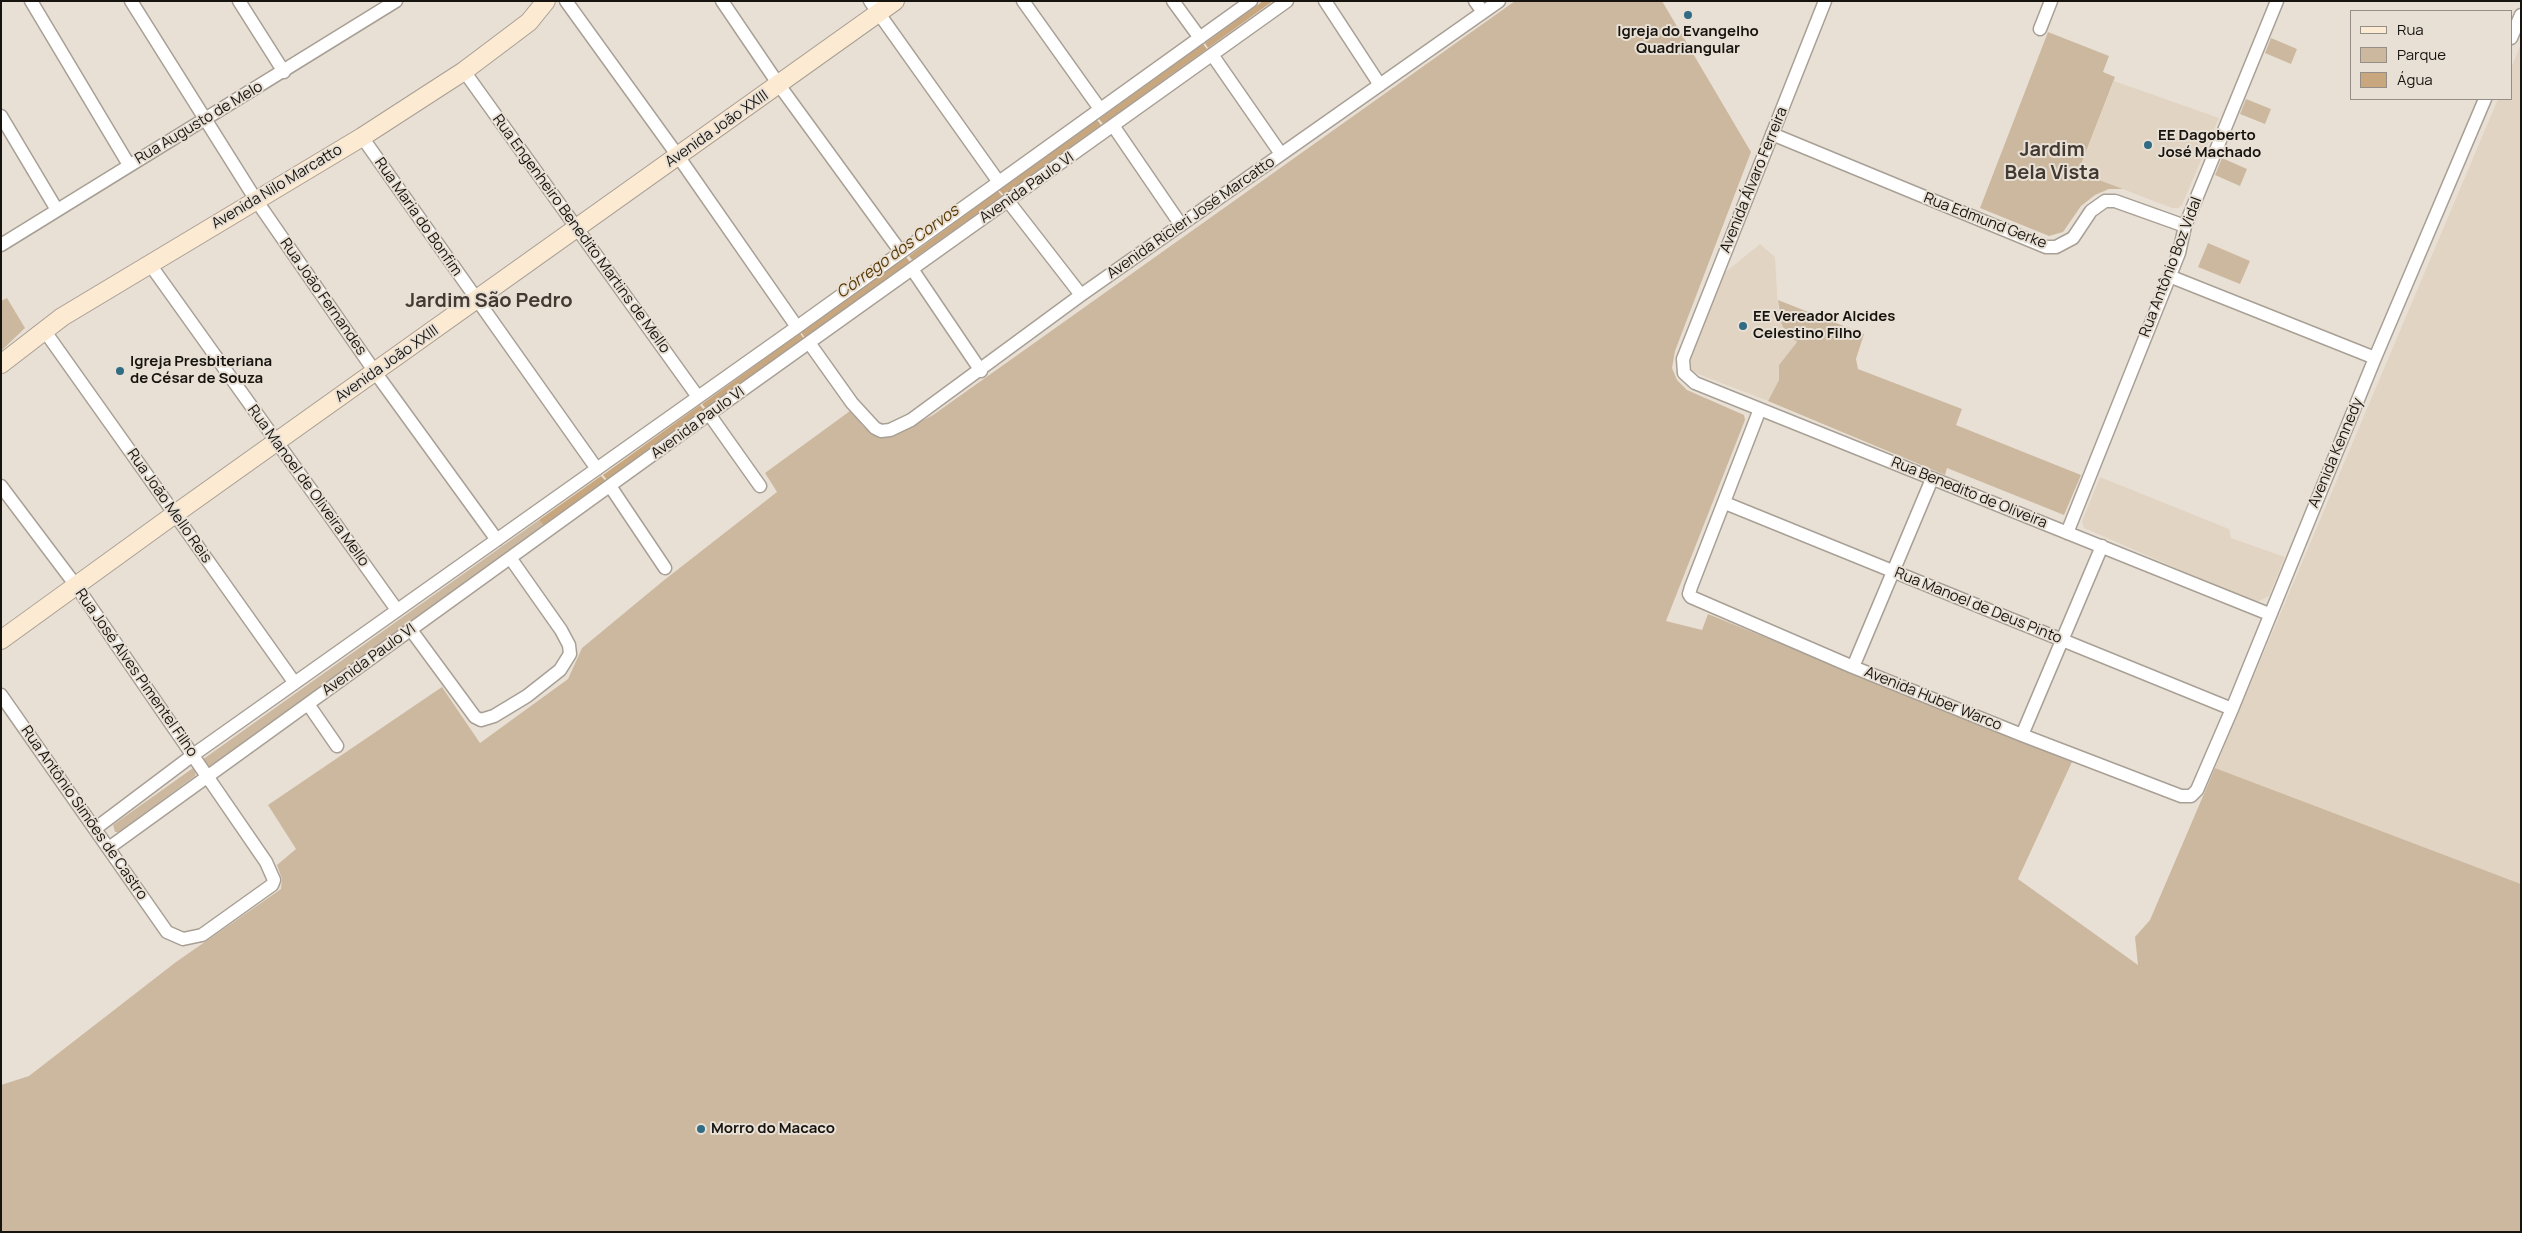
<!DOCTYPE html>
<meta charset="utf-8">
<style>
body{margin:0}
#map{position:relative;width:2522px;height:1233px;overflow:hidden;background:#e9e0d5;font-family:Manrope,sans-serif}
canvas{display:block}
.frame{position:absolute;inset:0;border:2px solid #171410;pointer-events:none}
.legend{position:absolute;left:2350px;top:10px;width:162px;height:90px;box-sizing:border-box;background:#e9e0d5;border:1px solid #958e86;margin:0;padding:6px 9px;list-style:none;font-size:15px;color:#171410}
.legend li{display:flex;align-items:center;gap:10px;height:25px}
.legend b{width:25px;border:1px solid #958e86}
</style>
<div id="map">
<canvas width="2522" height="1233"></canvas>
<div class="frame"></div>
<ul class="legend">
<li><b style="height:6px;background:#fcead2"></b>Rua</li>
<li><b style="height:14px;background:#ccb89f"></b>Parque</li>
<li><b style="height:14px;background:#c8a77f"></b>Água</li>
</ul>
</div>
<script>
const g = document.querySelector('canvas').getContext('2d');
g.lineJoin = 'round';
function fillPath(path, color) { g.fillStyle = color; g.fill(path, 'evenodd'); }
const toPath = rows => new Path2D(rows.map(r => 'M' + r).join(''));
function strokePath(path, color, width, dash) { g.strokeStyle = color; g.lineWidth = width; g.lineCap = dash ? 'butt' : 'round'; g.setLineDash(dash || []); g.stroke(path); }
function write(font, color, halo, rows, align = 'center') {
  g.font = font + ' Manrope,sans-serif'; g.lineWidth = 4; g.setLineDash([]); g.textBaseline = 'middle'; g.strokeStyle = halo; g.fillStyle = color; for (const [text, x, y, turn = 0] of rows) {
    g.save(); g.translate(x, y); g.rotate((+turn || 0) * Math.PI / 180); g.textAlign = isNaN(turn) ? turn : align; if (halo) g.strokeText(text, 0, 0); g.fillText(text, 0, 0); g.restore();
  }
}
fillPath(toPath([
 [2521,44,2521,884,2215,768,2498,99,2511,99,2511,68],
 [2114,81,2219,118,2182,205,2178,208,2172,208,2078,172],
 [1760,244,1775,257,1778,309,1785,331,1797,342,1779,365,1779,380,1768,401,1698,374,1692,371,1689,364,1723,274],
 [2100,477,2229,529,2231,538,2285,557,2269,596,2259,601,2251,601,2084,528,2082,521]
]), '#e2d4c3');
fillPath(toPath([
 [1515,1,1662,1,1751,152,1675,351,1672,368,1677,380,1687,390,1744,415,1745,420,1666,621,1702,630,1708,614,2072,762,2018,879,2138,965,2135,937,2150,920,2215,768,2521,884,2521,1232,1,1232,1,1085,29,1076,176,962,281,889,282,879,277,865,296,849,268,805,442,687,480,743,568,679,582,648,663,581,777,492,765,473,850,411,864,427,877,435,894,433,918,423,933,415],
 [2048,32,2109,56,2103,72,2115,77,2078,172,2123,189,2109,189,2095,195,2081,206,2063,232,2049,236,1980,208],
 [2271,38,2297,49,2291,64,2265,53],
 [2246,99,2271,109,2265,124,2240,114],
 [2222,158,2247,169,2240,186,2215,175],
 [2208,243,2250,261,2240,284,2198,267],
 [7,298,25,328,1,351,1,301],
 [1778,300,1864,334,1856,359,1858,369,1962,409,1956,425,2081,475,2064,515,1947,468,1945,475,1768,401,1779,380,1779,365,1797,342,1785,331,1781,322],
 [539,520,544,526,209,767,202,760],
 [193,768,196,773,195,776,119,832,115,832,113,825]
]), '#ccb89f');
fillPath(toPath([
 [1263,1,1273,1,1208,48,1205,43],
 [1203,44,1207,49,1103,124,1099,119],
 [1097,120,1101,125,1004,195,999,190],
 [998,191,1002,196,912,260,909,256],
 [906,257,910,262,805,338,801,332],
 [800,333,804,339,706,409,702,404],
 [700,405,704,410,607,480,603,475],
 [601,476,606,481,544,526,539,520]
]), '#c8a77f');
const street = toPath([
 [31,1,129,165],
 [131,1,256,200,375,372,497,540],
 [239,1,284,72],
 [566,1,678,156,797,327],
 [722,1,779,85,900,251],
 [870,1,998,181],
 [1023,1,1100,109],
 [1173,1,1200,38],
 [1325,1,1380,85],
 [1475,1,1483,12],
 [1825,1,1683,359,1684,373,1695,383,2269,614],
 [2040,29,2051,1],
 [2511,38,2521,15],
 [1213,56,1281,154],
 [464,71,698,397],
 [1,116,57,210],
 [1114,127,1181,225],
 [1772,134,2046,247,2056,247,2073,238,2091,211,2105,201,2115,201,2185,226],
 [362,137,597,469],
 [1008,201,1081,295],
 [1,245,396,1],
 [149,263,397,610],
 [912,269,981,371],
 [2169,276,2375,358],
 [44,330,294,682],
 [810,344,852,403,875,428,881,431,890,430,911,420,1081,295,1499,1],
 [1760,409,1691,587,1689,594,1691,597,1853,667,2022,735,2181,796,2191,796,2197,790,2232,709,2375,358,2485,99],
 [709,414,760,486],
 [1,486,77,587,266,862,274,880,272,885,202,935,183,939,167,932,1,695],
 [610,486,665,568],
 [1725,503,2232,709],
 [2067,533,2179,253,2185,226,2277,1],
 [411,630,475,717,481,720,494,716,527,696,560,670,570,654,569,645,561,630,511,559],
 [1853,667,1932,479],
 [308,704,337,746],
 [2022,735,2102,546],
 [96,828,193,755,797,327,1251,1],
 [110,847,709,414,1287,1]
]);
const secondary = toPath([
 [1,364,62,317,362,137,464,71,529,22,546,1],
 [1,640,175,514,895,1]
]);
strokePath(street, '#a89f95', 15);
strokePath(secondary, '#a89f95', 20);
strokePath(street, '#fff', 12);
strokePath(secondary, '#fcead2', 18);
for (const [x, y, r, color] of [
 [1688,15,5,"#316b84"],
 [2148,145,5,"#316b84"],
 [1743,326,5,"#316b84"],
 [120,371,5,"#316b84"],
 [701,1129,5,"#316b84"]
]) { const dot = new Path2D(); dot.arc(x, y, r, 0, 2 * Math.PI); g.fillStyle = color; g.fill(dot); strokePath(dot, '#e9e0d5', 2); }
write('bold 15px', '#171410', '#e9e0d5', [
 ["Igreja do Evangelho",1688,32,"center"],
 ["Quadriangular",1688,49,"center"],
 ["EE Dagoberto",2158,136],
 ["José Machado",2158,153],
 ["EE Vereador Alcides",1753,317],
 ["Celestino Filho",1753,334],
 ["Igreja Presbiteriana",130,362],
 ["de César de Souza",130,379],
 ["Morro do Macaco",711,1129]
], 'left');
write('15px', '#171410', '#e9e0d5', [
 ["Rua Augusto de Melo",199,123,-31],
 ["Avenida João XXIII",717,129,-35],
 ["Avenida Álvaro Ferreira",1754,180,-68],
 ["Avenida Nilo Marcatto",277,187,-31],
 ["Avenida Paulo VI",1027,188,-35],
 ["Rua Maria do Bonfim",418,217,55],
 ["Avenida Ricieri José Marcatto",1191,218,-35],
 ["Rua Edmund Gerke",1985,221,21],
 ["Rua Engenheiro Benedito Martins de Mello",581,234,54],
 ["Rua Antônio Boz Vidal",2171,267,-69],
 ["Rua João Fernandes",323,297,55],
 ["Avenida João XXIII",387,364,-35],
 ["Avenida Paulo VI",698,423,-36],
 ["Avenida Kennedy",2336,453,-67],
 ["Rua Manoel de Oliveira Mello",308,486,54],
 ["Rua Benedito de Oliveira",1969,493,22],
 ["Rua João Mello Reis",169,506,55],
 ["Rua Manoel de Deus Pinto",1978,606,22],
 ["Avenida Paulo VI",369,660,-36],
 ["Rua José Alves Pimentel Filho",136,673,55],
 ["Avenida Huber Warco",1933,699,22],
 ["Rua Antônio Simões de Castro",84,813,55]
]);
write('italic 16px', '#583802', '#e9e0d5', [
 ["Córrego dos Corvos",898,252,-36]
]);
write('bold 20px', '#433b33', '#e9e0d5', [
 ["Jardim",2052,150],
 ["Bela Vista",2052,173],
 ["Jardim São Pedro",489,301]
]);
</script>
